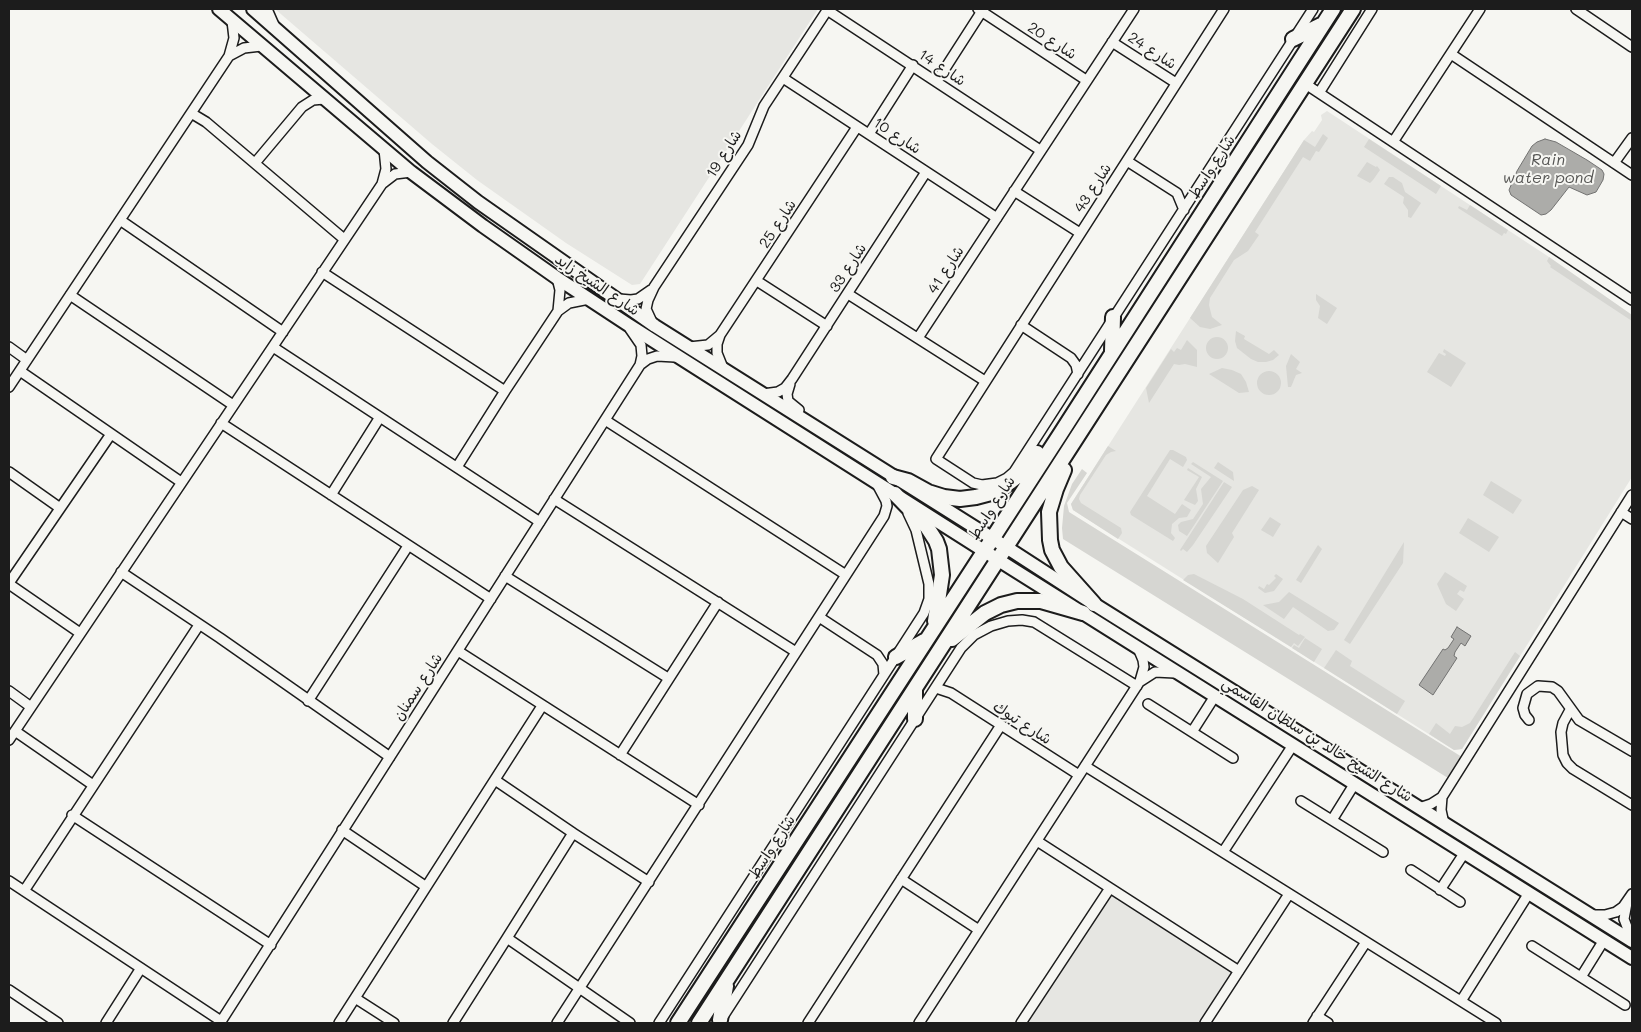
<!DOCTYPE html>
<meta charset="utf-8">
<style>
body{margin:0}
#map{position:relative;width:1641px;height:1032px;overflow:hidden;background:#f6f6f2;font-family:Mali,sans-serif}
canvas{display:block}
.frame{position:absolute;inset:0;border:10px solid #1c1c1c;pointer-events:none}
</style>
<div id="map">
<canvas width="1641" height="1032"></canvas>
<div class="frame"></div>
</div>
<script>
const g = document.querySelector('canvas').getContext('2d');
g.lineJoin = 'round';
function fillPath(path, color) { g.fillStyle = color; g.fill(path, 'evenodd'); }
const toPath = rows => new Path2D(rows.map(r => 'M' + r).join(''));
function strokePath(path, color, width, dash) { g.strokeStyle = color; g.lineWidth = width; g.lineCap = dash ? 'butt' : 'round'; g.setLineDash(dash || []); g.stroke(path); }
function write(font, color, halo, rows, align = 'center') {
  g.font = font + ' Mali,"Playpen Sans Arabic",sans-serif'; g.lineWidth = 4; g.setLineDash([]); g.textBaseline = 'middle'; g.strokeStyle = halo; g.fillStyle = color; for (const [text, x, y, turn = 0] of rows) {
    g.save(); g.translate(x, y); g.rotate((+turn || 0) * Math.PI / 180); g.textAlign = isNaN(turn) ? turn : align; if (halo) g.strokeText(text, 0, 0); g.fillText(text, 0, 0); g.restore();
  }
}
fillPath(toPath([
 [275,9,818,9,640,284,632,285,566,243,477,180,432,144],
 [1327,111,1549,257,1632,315,1632,477,1462,749,1454,750,1397,714,1073,510,1071,504,1304,140,1312,131,1314,132,1322,120,1321,115],
 [1110,888,1239,971,1205,1023,1021,1023]
]), '#e6e6e2');
fillPath(toPath([
 [1323,134,1328,138,1319,152,1316,151,1310,161,1303,157,1255,232,1259,235,1248,251,1234,260,1210,298,1209,305,1212,317,1222,325,1210,329,1200,327,1190,318,1304,140,1315,147],
 [1369,139,1441,186,1436,194,1364,147],
 [1367,162,1376,167,1377,166,1380,170,1373,180,1370,183,1357,176],
 [1389,177,1393,177,1402,183,1405,192,1421,203,1411,218,1408,217,1408,210,1403,203,1404,197,1384,184],
 [1470,205,1508,230,1506,234,1504,233,1502,236,1458,208,1459,206,1467,210],
 [1549,257,1632,315,1632,321,1550,267,1551,266,1547,261],
 [1316,294,1337,308,1327,324,1318,318,1320,306,1316,300],
 [1236,331,1245,336,1244,339,1269,354,1274,350,1279,355,1273,360,1266,362,1258,362,1251,359,1237,348,1235,341],
 '1206 348a11 11 0 1 1 22 0a11 11 0 1 1-22 0Z',
 [1187,340,1197,350,1197,367,1185,364,1179,365,1174,364,1149,403,1146,388,1171,349,1174,352,1177,348,1181,350],
 [1444,349,1466,363,1451,387,1427,372,1439,353,1445,356,1446,354,1443,352],
 [1291,354,1300,362,1296,369,1302,373,1296,375,1291,387,1288,387,1286,366],
 [1222,368,1232,370,1241,374,1246,382,1249,392,1239,393,1209,374],
 '1257 383a12 12 0 1 1 24 0a12 12 0 1 1-24 0Z',
 [1108,446,1116,451,1111,452,1106,455,1080,495,1079,499,1081,503,1121,528,1122,533,1118,539,1073,510,1071,504],
 [1170,450,1173,450,1186,457,1187,460,1183,467,1170,459,1147,496,1175,514,1182,504,1191,510,1187,517,1179,518,1172,524,1171,533,1175,538,1173,541,1131,515,1130,512],
 [1193,462,1223,481,1187,536,1179,531,1178,525,1181,522,1193,519,1203,504,1201,489,1211,477,1191,464],
 [1218,462,1233,472,1234,481,1214,468],
 [1188,468,1202,477,1196,489,1198,501,1195,505,1184,500,1199,477,1187,470],
 [1082,469,1087,473,1067,503,1069,512,1462,757,1448,778,1063,539,1062,528,1064,506,1072,484],
 [1491,481,1522,500,1513,514,1483,495],
 [1224,482,1232,487,1193,545,1187,552,1183,549,1181,551,1180,550],
 [1252,486,1259,490,1232,533,1234,537,1218,563,1207,553,1206,546,1243,490],
 [1270,517,1281,524,1273,537,1261,530],
 [1468,518,1499,537,1489,552,1459,533],
 [1404,542,1403,563,1350,644,1344,640],
 [1318,545,1322,549,1301,583,1296,580],
 [1445,572,1467,586,1464,592,1460,590,1457,594,1464,599,1456,611,1446,604,1437,584],
 [1194,574,1243,599,1299,635,1300,634,1305,637,1298,646,1294,643,1291,647,1183,580,1188,575],
 [1276,574,1283,579,1274,591,1265,593,1258,588,1259,586,1264,589,1267,584,1269,585,1276,578,1274,576],
 [1289,592,1339,623,1334,630,1328,631,1293,607,1284,619,1263,605,1279,602],
 [1305,638,1322,649,1314,662,1292,648,1294,645,1299,648],
 [1336,650,1352,661,1350,666,1405,701,1397,714,1324,668],
 [1515,652,1520,656,1462,749,1454,750,1429,734,1436,723,1450,734,1455,726,1462,727,1470,723]
]), '#d6d6d2');
const water = toPath([
 [1545,139,1556,142,1587,160,1602,170,1604,174,1603,180,1596,192,1587,195,1569,187,1551,210,1546,214,1541,215,1511,195,1509,190,1517,171,1532,146,1537,142,1545,139],
 [1457,627,1471,636,1465,646,1461,643,1455,652,1454,656,1457,658,1433,695,1419,685,1443,649,1445,650,1448,648,1454,639,1451,637,1457,627]
]);
fillPath(water, '#acaca9');
strokePath(water, '#727271', 1);
const street = toPath([
 [267,9,274,25],
 [978,9,1086,80],
 [1224,9,936,459,973,483,982,485,997,483,1007,478,1014,472,1313,9],
 [1576,9,1632,47],
 [827,10,1040,150],
 [1112,42,1176,83],
 [1451,54,1632,175],
 [229,56,244,48,261,46],
 [783,78,997,218],
 [937,81,982,11],
 [1304,83,1632,300],
 [1319,93,1372,9],
 [191,113,206,122,344,239],
 [869,134,913,65],
 [1393,142,1480,9],
 [1127,161,1177,193,1184,210],
 [255,163,302,107,313,100,324,99],
 [1614,163,1632,138],
 [382,184,386,169,384,149],
 [1014,191,1080,233],
 [120,220,283,332],
 [322,272,505,391,457,467],
 [557,278,560,290,558,311],
 [757,281,827,326],
 [848,294,985,381],
 [70,295,233,405],
 [619,299,631,300,638,299,651,290],
 [652,322,646,309,648,300,654,287,748,145,764,106,828,9],
 [1021,325,1071,358,1076,365,1078,374],
 [630,329,641,345,642,356,640,365],
 [720,335,717,344,717,353,723,368],
 [918,338,1134,9],
 [9,347,27,360],
 [273,347,540,522],
 [689,347,708,345,720,335,857,127],
 [20,371,181,482],
 [790,384,787,394,788,401,799,410],
 [9,387,229,56,234,38,232,21],
 [505,391,558,311,569,303,589,299],
 [763,394,778,392,785,388,792,379,926,172],
 [605,420,846,575],
 [221,423,491,599],
 [9,472,60,508],
 [331,495,380,417],
 [554,499,796,652],
 [1621,512,1632,519],
 [121,572,220,638,390,757],
 [505,576,668,678],
 [9,583,111,434],
 [9,584,80,633],
 [819,617,877,655,883,664,884,675],
 [458,651,699,805],
 [1141,681,1155,672,1175,673],
 [936,688,951,693,1079,775],
 [9,691,31,707],
 [308,701,408,546],
 [1148,704,1233,758],
 [1570,710,1563,723,1561,732,1563,755,1567,763,1573,769,1632,805],
 [1529,720,1525,715,1523,708,1527,694,1538,686,1552,687,1558,691,1579,720,1632,751],
 [15,731,93,785],
 [1192,732,1215,696],
 [9,740,382,184,395,174,411,172],
 [620,755,718,602],
 [1085,766,1496,1023],
 [495,780,573,833],
 [1442,797,1441,810,1444,824],
 [1301,801,1383,852],
 [1419,808,1431,804,1442,797,1632,495],
 [72,815,271,945],
 [1332,820,1355,783],
 [342,830,425,886],
 [1037,841,1239,971],
 [1223,852,1293,745],
 [1411,870,1460,902],
 [901,879,979,930],
 [9,881,221,1021],
 [1440,890,1465,852],
 [24,891,199,625],
 [1627,903,1624,919,1632,940],
 [1591,915,1605,915,1616,912,1623,907,1632,894],
 [1532,946,1625,1005],
 [1581,977,1604,940],
 [9,990,58,1023],
 [355,998,394,1023],
 [1461,1001,1529,893],
 [724,1015,961,648,974,635,991,626,1008,621,1022,620,1034,622,1137,686],
 [1317,1016,1328,1023],
 [106,1023,141,968],
 [220,1023,640,365,648,359,657,356,675,357],
 [339,1023,542,706],
 [453,1023,507,938],
 [557,1023,884,516,887,506,886,501,878,486],
 [630,1023,507,938,573,833,649,882],
 [659,1023,924,613,929,599,929,584,916,530,908,513],
 [808,1023,1001,725],
 [919,1023,1140,681,1144,667,1143,660,1138,648],
 [1021,1023,1110,888],
 [1205,1023,1289,894],
 [1313,1023,1366,942]
]);
const secondary = toPath([
 [219,9,411,172,483,226,557,278,627,324,1011,568,1632,958],
 [253,9,427,162,478,202,655,326,1006,547,1094,604,1632,941]
]);
const primary = toPath([
 [1293,39,1321,25],
 [1112,351,1113,317],
 [1064,470,1056,489,1049,512,1050,540,1052,550,1061,567,1094,604],
 [893,477,908,481,928,492,944,497,960,499,976,497,995,492,1010,482,1024,471,1037,453],
 [895,494,927,527,936,541,939,549,942,575,935,621],
 [952,639,985,613,1001,605,1017,601,1041,601,1083,613],
 [896,657,924,641],
 [915,690,915,719],
 [720,1020,726,986],
 [678,1023,1061,433,1333,9],
 [699,1023,1353,9]
]);
strokePath(street, '#1c1c1c', 12);
strokePath(secondary, '#1c1c1c', 16);
strokePath(primary, '#1c1c1c', 18);
strokePath(street, '#f6f6f2', 9);
strokePath(secondary, '#f6f6f2', 12);
strokePath(primary, '#f6f6f2', 14);
write('15px', '#1c1c1c', '#f6f6f2', [
 ["شارع 20",1052,41,33],
 ["شارع 24",1152,51,33],
 ["شارع 14",942,68,34],
 ["شارع 10",897,136,33],
 ["شارع 19",724,154,-58],
 ["شارع واسط",1212,167,-57],
 ["شارع 43",1093,188,-57],
 ["شارع 25",778,224,-57],
 ["شارع 33",848,268,-57],
 ["شارع 41",946,270,-57],
 ["شارع الشيخ زايد",597,285,34],
 ["شارع واسط",992,508,-57],
 ["شارع سمنان",418,687,-57],
 ["شارع تبوك",1022,723,33],
 ["شارع الشيخ خالد بن سلطان القاسمي",1317,740,32],
 ["شارع واسط",772,847,-57]
]);
write('italic 16px', '#565654', '#f6f6f2', [
 ["Rain",1548,160],
 ["water pond",1548,178]
]);
</script>
